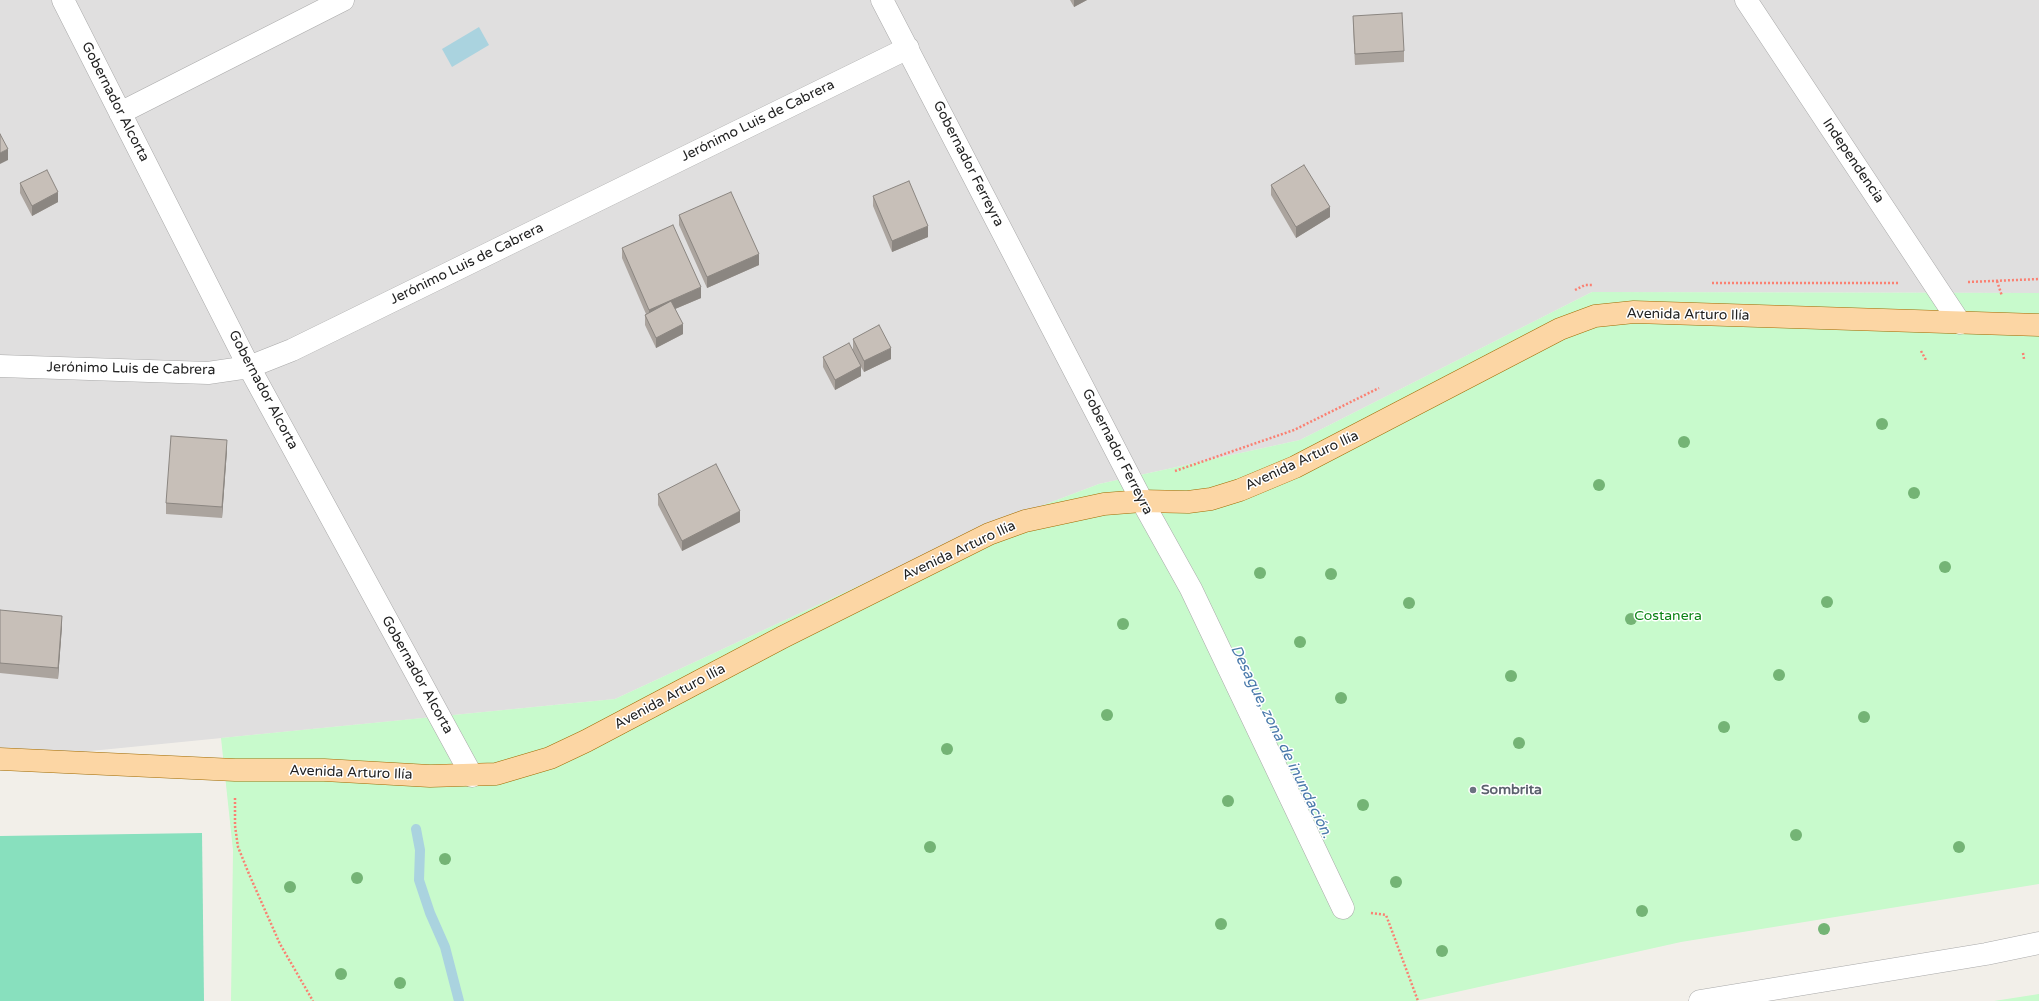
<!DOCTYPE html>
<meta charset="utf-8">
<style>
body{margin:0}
canvas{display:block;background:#f2efe9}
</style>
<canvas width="2039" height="1001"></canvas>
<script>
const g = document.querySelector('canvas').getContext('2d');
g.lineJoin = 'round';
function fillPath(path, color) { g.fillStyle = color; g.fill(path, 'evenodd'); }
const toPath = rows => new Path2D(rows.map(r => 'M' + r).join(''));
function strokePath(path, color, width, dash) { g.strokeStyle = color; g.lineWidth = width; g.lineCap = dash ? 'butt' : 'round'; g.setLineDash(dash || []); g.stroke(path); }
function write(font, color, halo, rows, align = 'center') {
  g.font = font + ' "Varela Round",sans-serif'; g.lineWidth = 3; g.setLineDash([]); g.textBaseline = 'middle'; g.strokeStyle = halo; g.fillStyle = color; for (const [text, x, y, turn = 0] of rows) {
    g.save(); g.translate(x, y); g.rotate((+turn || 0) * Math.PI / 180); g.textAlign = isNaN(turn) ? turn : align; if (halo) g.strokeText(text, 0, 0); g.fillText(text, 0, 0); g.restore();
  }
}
fillPath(toPath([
 [0,0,2039,0,2039,293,1592,292,1300,440,1099,484,986,527,615,699,0,760]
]), '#e0dfdf');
fillPath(toPath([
 [1592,292,2039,293,2039,884,1681,942,1416,1001,231,1001,233,850,221,738,615,699,986,527,1099,484,1300,440],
 [2039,994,2039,1001,1994,1001]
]), '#c8facc');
fillPath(toPath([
 [202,833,204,1001,0,1001,0,836]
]), '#88e0be');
fillPath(toPath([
 [479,27,489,45,452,67,442,49]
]), '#aad3df');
strokePath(toPath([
 [416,829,420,850,419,880,430,913,445,947,459,1001]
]), '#aad3df', 10);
const minor = toPath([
 [63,0,249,367,472,776],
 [882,0,1142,501,1191,589,1343,908],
 [1746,0,1960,323],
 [120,113,343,0],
 [0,366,208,373,249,367,292,350,908,48],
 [1700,1001,1986,954,2039,943]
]);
const major = toPath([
 [0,759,235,770,324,770,430,776,496,774,550,758,586,741,783,637,989,534,1025,521,1104,504,1142,501,1188,502,1211,499,1240,490,1295,467,1560,329,1595,316,1634,312,2039,325]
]);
strokePath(minor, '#a9a9a9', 23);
strokePath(major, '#a06b00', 23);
strokePath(toPath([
 [1997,281,2002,296],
 [1968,282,2039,279],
 [1712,283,1899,283],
 [1575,290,1585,285,1593,285],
 [1921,351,1926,360],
 [2023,353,2024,359],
 [1175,471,1294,430,1379,388],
 [235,798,235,826,238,847,249,874,280,944,313,1001],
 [1371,913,1386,915,1418,1001]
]), '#fa8072', 2.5, [2, 2]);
strokePath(minor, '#fff', 22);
strokePath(major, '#fcd6a4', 22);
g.fillStyle = '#74b475';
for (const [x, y] of [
 [1882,424],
 [1684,442],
 [1599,485],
 [1914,493],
 [1945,567],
 [1260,573],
 [1331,574],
 [1827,602],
 [1409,603],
 [1631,619],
 [1123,624],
 [1300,642],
 [1779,675],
 [1511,676],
 [1341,698],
 [1107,715],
 [1864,717],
 [1724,727],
 [1519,743],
 [947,749],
 [1228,801],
 [1363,805],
 [1796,835],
 [930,847],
 [1959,847],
 [445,859],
 [357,878],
 [1396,882],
 [290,887],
 [1642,911],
 [1221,924],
 [1824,929],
 [1442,951],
 [341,974],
 [400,983]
]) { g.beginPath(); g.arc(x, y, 6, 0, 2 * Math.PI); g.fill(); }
fillPath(toPath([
 [1070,0,1087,0,1074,7],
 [1353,16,1404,51,1404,62,1355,65,1353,26],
 [20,183,58,202,32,216,20,193],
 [1271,185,1330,217,1296,238,1271,195],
 [873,196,928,237,892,252,873,206],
 [679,215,759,265,707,288,679,225],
 [622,248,701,298,675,309,683,334,656,348,645,325,645,315,646,314,622,258],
 [853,339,891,359,864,372,861,367,861,376,835,390,823,367,823,357,853,349],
 [227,450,222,518,166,514,166,503],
 [658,494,740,522,682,551,658,505],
 [0,610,62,626,58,679,0,673]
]), '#aba49e');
fillPath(toPath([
 [1074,0,1087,0,1074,7],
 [8,149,8,160,0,164,0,153],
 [58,192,58,202,32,216,32,206],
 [1330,207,1330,217,1296,238,1296,227],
 [928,226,928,237,892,252,892,241],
 [759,254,759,265,707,288,707,277],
 [701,287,701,298,649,320,649,310],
 [683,324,683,334,656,348,656,338],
 [891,348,891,359,864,372,864,361],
 [861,366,861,376,835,390,835,380],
 [227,440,227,450,222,518,222,507],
 [740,511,740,522,682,551,682,541],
 [62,616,62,626,58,679,58,668]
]), '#8b8681');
const building = toPath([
 [1402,13,1404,51,1355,54,1353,16,1402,13],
 [0,134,8,149,0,153,0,134],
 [1304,165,1330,207,1296,227,1271,185,1304,165],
 [47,170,58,192,32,206,20,183,47,170],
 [909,181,928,226,892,241,873,196,909,181],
 [731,192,759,254,707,277,679,215,731,192],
 [673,225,701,287,649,310,622,248,673,225],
 [671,301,683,324,656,338,645,315,671,301],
 [879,325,891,348,864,361,853,339,879,325],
 [849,343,861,366,835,380,823,357,849,343],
 [171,436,227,440,222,507,166,503,171,436],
 [716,464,740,511,682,541,658,494,716,464],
 [0,610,62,616,58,668,0,663,0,610]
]);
fillPath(building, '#c7bfb8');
strokePath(building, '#8b8681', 1);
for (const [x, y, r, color] of [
 [1473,790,4,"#6b7280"]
]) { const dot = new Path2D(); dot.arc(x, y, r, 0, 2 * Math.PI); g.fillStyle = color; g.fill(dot); strokePath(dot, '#fff', 1.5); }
write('14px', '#222', '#fff', [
 ["Gobernador Alcorta",115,102,63],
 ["Jerónimo Luis de Cabrera",758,121,-26],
 ["Independencia",1853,161,56],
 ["Gobernador Ferreyra",968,164,63],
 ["Jerónimo Luis de Cabrera",467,264,-26],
 ["Avenida Arturo Ilía",1688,315,1],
 ["Jerónimo Luis de Cabrera",131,369,1],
 ["Gobernador Alcorta",263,390,62],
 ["Gobernador Ferreyra",1117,452,63],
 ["Avenida Arturo Ilía",1302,461,-25],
 ["Avenida Arturo Ilía",959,551,-25],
 ["Gobernador Alcorta",417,675,61],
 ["Avenida Arturo Ilía",670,697,-28],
 ["Avenida Arturo Ilía",351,773,2]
]);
write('14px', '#0c8416', '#fff', [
 ["Costanera",1668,616]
]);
write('bold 14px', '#5b616d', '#fff', [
 ["Sombrita",1481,790]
], 'left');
write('italic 15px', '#4a7aab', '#fff', [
 ["Desague, zona de inundación.",1281,742,64]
]);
</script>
